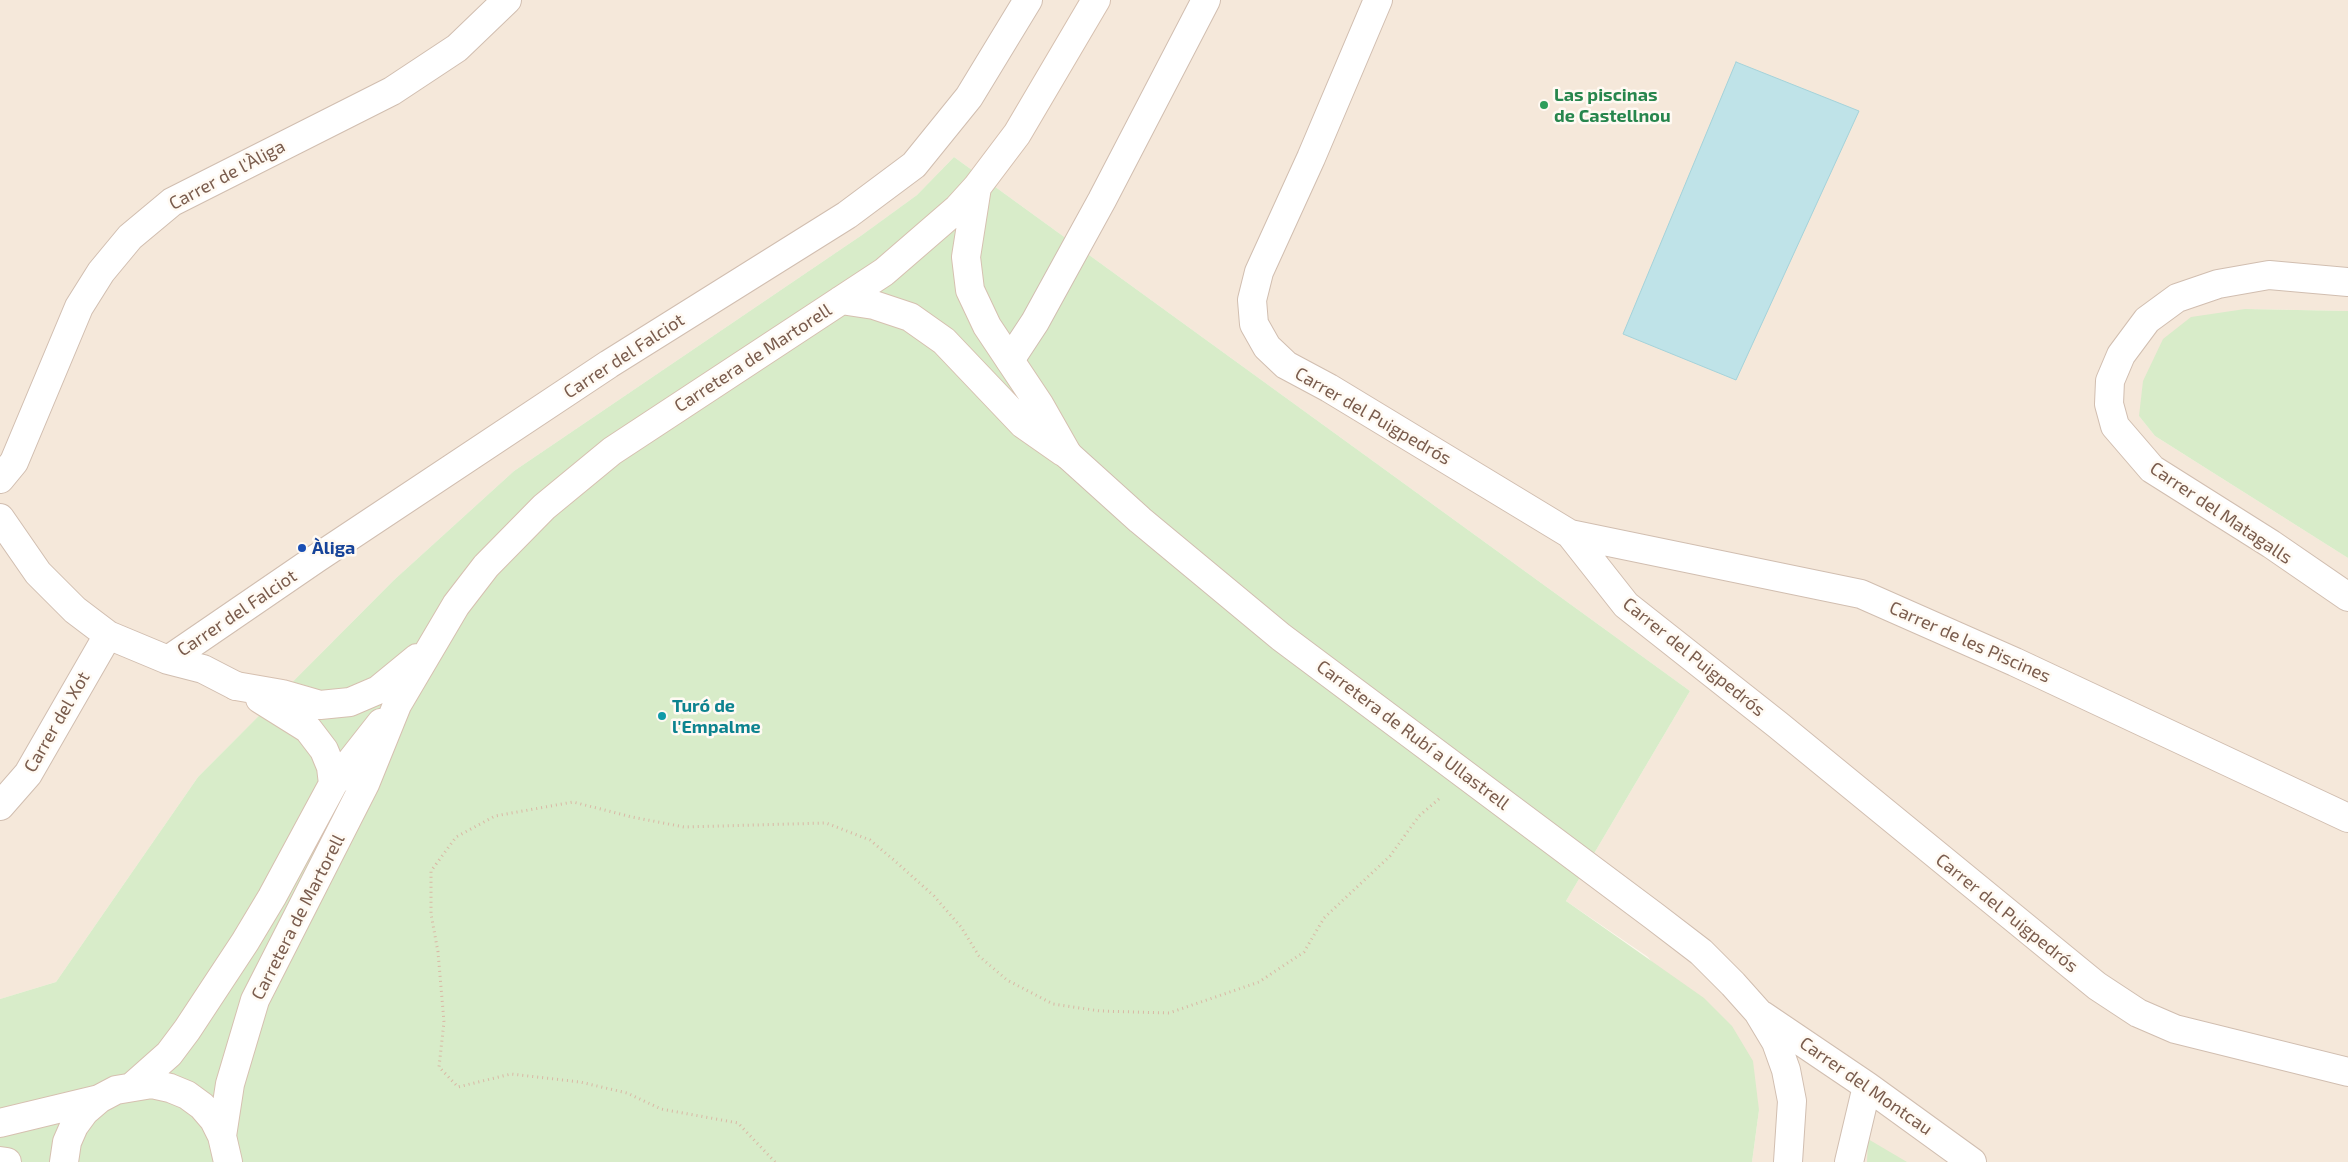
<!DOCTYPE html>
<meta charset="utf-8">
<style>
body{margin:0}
canvas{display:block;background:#fdf6ec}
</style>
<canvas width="2348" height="1162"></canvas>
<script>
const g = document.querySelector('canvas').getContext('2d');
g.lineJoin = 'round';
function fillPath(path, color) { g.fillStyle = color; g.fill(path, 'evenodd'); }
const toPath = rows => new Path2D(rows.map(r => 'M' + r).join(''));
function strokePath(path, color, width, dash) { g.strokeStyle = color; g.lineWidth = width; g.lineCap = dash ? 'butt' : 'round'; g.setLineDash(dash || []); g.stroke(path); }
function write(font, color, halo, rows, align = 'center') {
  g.font = font + ' "Exo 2",sans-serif'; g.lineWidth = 5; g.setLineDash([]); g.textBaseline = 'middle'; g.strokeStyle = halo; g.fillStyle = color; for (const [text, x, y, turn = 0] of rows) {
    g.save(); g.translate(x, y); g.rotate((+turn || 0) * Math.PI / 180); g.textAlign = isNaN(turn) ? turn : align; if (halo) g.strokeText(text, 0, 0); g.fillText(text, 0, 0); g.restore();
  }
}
fillPath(toPath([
 [0,0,2348,0,2348,311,2245,309,2139,416,2155,436,2348,558,2348,1162,1752,1162,1759,1110,1648,957,1566,901,1690,691,954,157,917,195,862,235,514,471,394,580,198,777,56,982,0,999]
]), '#f5e8da');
fillPath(toPath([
 [954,157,1690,691,1566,901,1704,998,1732,1026,1753,1061,1759,1110,1752,1162,0,1162,0,999,56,982,198,777,394,580,514,471,862,235,917,195],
 [2245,309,2348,311,2348,558,2155,436,2139,416,2143,381,2163,339,2191,317],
 [1868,1139,1907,1162,1867,1162]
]), '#d8ecc9');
const water = toPath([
 [1736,62,1859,111,1736,380,1623,334,1736,62]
]);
fillPath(water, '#bfe3e8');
strokePath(water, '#a5d3da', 1);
const street = toPath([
 [1378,0,1311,158,1259,272,1252,300,1254,324,1267,347,1286,365,1329,388,1570,534,1626,605,1778,725,2097,986,2138,1013,2175,1029,2348,1072],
 [2348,282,2269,275,2218,284,2177,298,2147,320,2121,355,2110,381,2109,404,2115,426,2152,469,2271,544,2348,597],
 [1010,360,1035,322,1102,200,1206,0],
 [1068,455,1140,520,1281,637,1654,916,1701,952,1733,984,1758,1012,1776,1042,1786,1070,1792,1101,1788,1162],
 [0,479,14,462,79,307,101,272,130,237,172,202,392,91,457,48,507,0],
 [0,518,38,573,75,610,108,635,168,660,203,669,236,686],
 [1570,534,1861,594,2015,662,2348,818],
 [168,660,317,558,609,364,847,215,914,165,969,97,1028,0],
 [0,806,28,774,108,635],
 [1762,1015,1867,1086,1972,1162],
 [1849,1162,1867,1086]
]);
const secondary = toPath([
 [977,187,966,257,970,290,987,326,1039,404,1068,455],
 [841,300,874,305,910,317,944,341,1023,424,1063,452],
 [236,686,282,694,320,705,350,702,378,690,417,658],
 [260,699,308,729,324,750,331,767,333,784],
 [134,1085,169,1054,187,1030,245,942,272,897,333,784,381,723],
 [0,1123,99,1099],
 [222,1136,230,1084,255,1000,365,784,397,705,456,605,486,566,544,507,612,451,884,272,958,208,977,187,1017,134,1096,0],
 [0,1161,7,1162],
 [64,1162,67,1142,74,1126,85,1111,99,1099,116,1090,152,1084,170,1088,187,1095,202,1106,214,1120,222,1136,228,1162]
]);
strokePath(street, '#d1beb0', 30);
strokePath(secondary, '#d6c0b0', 30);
strokePath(toPath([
 [775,1162,738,1123,661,1109,627,1093,580,1082,511,1074,458,1087,439,1067,444,1022,438,952,431,914,431,871,456,837,495,816,573,802,632,817,684,827,826,823,870,840,895,861,934,896,961,927,979,956,1007,980,1053,1004,1100,1011,1169,1013,1259,982,1304,952,1324,918,1390,856,1419,816,1440,798]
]), '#d9b8a5', 3, [1, 4]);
strokePath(street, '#fff', 28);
strokePath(secondary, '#fff', 28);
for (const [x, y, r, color] of [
 [1544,105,5,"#2e9e5b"],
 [302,548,5,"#1a4fb4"],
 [662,716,5,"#0f9aa8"]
]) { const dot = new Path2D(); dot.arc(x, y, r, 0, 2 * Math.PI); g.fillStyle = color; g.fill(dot); strokePath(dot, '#fffaf3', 2); }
write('bold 18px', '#27864d', '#fffaf3', [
 ["Las piscinas",1554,95],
 ["de Castellnou",1554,116]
], 'left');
write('18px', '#7a5c4d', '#fffaf3', [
 ["Carrer de l'Àliga",227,175,-28],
 ["Carrer del Falciot",624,356,-33],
 ["Carretera de Martorell",753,358,-33],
 ["Carrer del Puigpedrós",1373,416,30],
 ["Carrer del Matagalls",2221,513,34],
 ["Carrer del Falciot",237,613,-34],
 ["Carrer de les Piscines",1970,642,24],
 ["Carrer del Puigpedrós",1694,657,39],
 ["Carrer del Xot",57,722,-60],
 ["Carretera de Rubí a Ullastrell",1413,735,37],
 ["Carrer del Puigpedrós",2007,913,39],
 ["Carretera de Martorell",298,917,-63],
 ["Carrer del Montcau",1866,1086,35]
]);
write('bold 18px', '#164399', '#fffaf3', [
 ["Àliga",312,548]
], 'left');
write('bold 18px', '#0d838f', '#fffaf3', [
 ["Turó de",672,706],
 ["l'Empalme",672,727]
], 'left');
</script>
